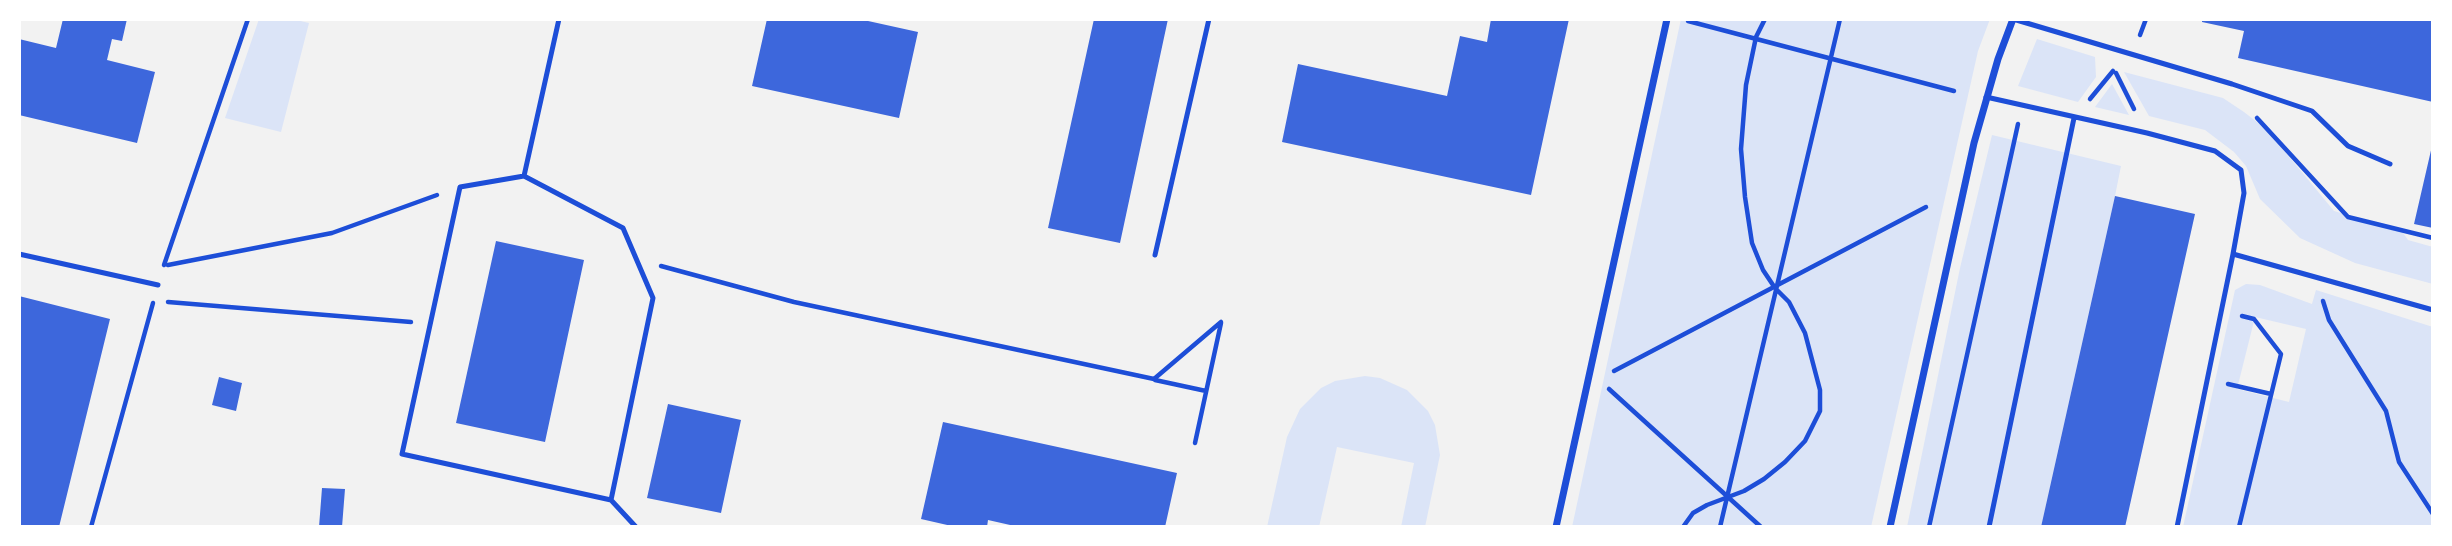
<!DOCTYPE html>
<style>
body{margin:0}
#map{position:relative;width:2452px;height:546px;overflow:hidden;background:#f2f2f2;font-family:"Playfair Display",serif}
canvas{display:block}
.frame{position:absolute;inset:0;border:21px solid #fff;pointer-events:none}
</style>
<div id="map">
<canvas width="2452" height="546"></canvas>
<div class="frame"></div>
</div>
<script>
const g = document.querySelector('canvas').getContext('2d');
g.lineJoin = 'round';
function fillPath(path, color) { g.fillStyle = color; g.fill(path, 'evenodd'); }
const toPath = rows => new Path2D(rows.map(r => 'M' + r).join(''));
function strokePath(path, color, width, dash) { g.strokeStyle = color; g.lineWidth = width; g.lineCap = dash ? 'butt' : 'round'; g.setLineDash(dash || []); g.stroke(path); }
fillPath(toPath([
 [259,19,292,19,309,23,281,132,225,118],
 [1681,19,1990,19,1978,51,1871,527,1572,527],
 [2037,39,2095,57,2096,77,2078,102,2018,86],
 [2124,72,2223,98,2244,112,2267,130,2334,211,2401,230,2408,240,2433,247,2433,284,2355,263,2300,238,2260,199,2246,166,2234,152,2205,130,2149,116],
 [2112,84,2129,115,2095,107],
 [1992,135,2121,166,2115,196,2041,527,1907,527,1960,268],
 [2246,284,2260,285,2312,304,2316,290,2433,327,2433,527,2183,527,2235,290],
 [2255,317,2306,329,2289,402,2237,389],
 [1365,376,1380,378,1407,390,1428,411,1435,425,1440,455,1425,527,1401,527,1414,463,1337,447,1319,527,1267,527,1287,437,1300,409,1321,388,1335,381]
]), '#dbe4f7');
fillPath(toPath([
 [63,19,127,19,122,41,112,39,107,60,155,72,137,143,19,115,19,39,56,48],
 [767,19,859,19,918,32,899,118,752,86],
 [1094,19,1168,19,1120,243,1048,228],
 [1491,19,1569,19,1531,195,1282,142,1298,64,1447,96,1460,36,1487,42],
 [2202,19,2433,19,2433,102,2238,58,2244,31,2202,22],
 [2432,146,2433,146,2433,228,2414,224],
 [2115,196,2195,214,2125,527,2041,527],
 [496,241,584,260,545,442,456,423],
 [19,296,110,319,59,527,19,527],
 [219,377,242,383,236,411,212,405],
 [668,404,741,420,721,513,647,498],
 [943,422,1177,473,1165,527,1019,527,988,520,987,527,956,527,921,519],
 [322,488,345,489,342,527,319,527]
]), '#3d67dc');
strokePath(toPath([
 [1688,21,1954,91],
 [2140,35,2146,19],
 [2116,73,2134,109],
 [2090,99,2113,71],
 [2257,118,2348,217,2433,238],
 [164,265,248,19],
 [168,265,332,233,437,195],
 [661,266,794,302,1154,379,1221,322],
 [2323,301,2329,320,2386,411,2399,462,2433,514],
 [168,302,411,322],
 [1614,371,1926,207],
 [1155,380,1206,391],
 [2228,384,2271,394],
 [1609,389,1761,527],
 [1195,443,1221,323],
 [91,527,153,303],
 [1683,527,1693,513,1707,505,1744,491,1764,479,1785,462,1805,441,1820,411,1820,390,1805,333,1789,302,1775,288,1763,270,1752,243,1745,197,1741,149,1746,85,1756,37,1765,19],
 [1720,527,1840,19],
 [1929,527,2018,124],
 [2239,527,2281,354,2254,319,2242,316]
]), '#1d4ed8', 4.5);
strokePath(toPath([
 [2013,19,2232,84,2312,111,2348,146,2390,164],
 [1986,97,2147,133,2215,151,2241,170,2244,193,2233,254,2433,310],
 [524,176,623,228,653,298,611,500,402,454,460,187,524,176],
 [524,176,559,19],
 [19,254,158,285],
 [1155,255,1209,19],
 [611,500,636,527],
 [1989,527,2074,118],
 [2177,527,2233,254]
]), '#1d4ed8', 5);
strokePath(toPath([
 [1556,527,1667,19],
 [1890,527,1974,143,1998,59,2013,19]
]), '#1d4ed8', 7);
</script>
